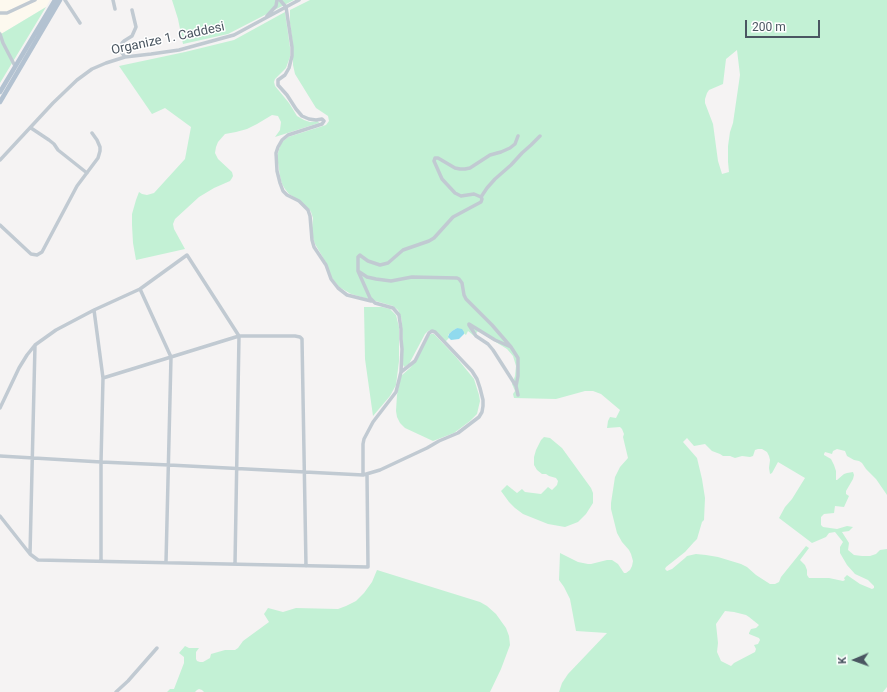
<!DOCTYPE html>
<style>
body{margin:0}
#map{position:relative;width:887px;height:692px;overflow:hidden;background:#f5f3f3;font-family:Roboto,sans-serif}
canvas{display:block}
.north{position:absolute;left:835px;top:640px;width:40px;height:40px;-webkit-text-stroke:3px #fff;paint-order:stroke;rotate:268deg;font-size:11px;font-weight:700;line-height:16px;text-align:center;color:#4a5661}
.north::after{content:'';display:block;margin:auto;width:14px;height:18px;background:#4a5661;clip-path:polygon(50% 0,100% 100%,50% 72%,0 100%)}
.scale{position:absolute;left:745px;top:20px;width:75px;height:18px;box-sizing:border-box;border:2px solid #4a5661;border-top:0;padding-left:5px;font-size:12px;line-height:14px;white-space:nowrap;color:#4a5661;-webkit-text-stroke:3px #fff;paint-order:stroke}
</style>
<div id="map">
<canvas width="887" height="692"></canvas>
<div class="north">K</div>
<div class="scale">200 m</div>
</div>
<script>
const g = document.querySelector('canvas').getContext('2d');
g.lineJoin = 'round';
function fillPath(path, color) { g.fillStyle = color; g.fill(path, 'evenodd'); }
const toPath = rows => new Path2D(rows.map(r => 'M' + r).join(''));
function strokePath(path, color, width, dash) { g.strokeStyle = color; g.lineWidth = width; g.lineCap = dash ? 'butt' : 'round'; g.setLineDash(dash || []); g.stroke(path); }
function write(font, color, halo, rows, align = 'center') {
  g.font = font + ' Roboto,sans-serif'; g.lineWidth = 3; g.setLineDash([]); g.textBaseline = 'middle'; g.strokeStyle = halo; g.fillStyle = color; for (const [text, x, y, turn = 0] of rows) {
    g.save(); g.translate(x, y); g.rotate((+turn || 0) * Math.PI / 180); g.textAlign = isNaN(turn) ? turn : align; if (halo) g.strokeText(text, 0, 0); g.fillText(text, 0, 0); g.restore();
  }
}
fillPath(toPath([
 [0,0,50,0,46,7,1,34,0,31]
]), '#fdf9ef');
fillPath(toPath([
 [172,0,294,0,228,34,183,44,178,19],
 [310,0,887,0,887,495,876,479,866,469,862,463,859,461,854,460,847,456,845,451,837,449,833,451,832,454,825,452,824,454,824,455,831,459,834,465,836,471,836,480,837,480,844,474,847,473,853,472,854,475,853,479,846,491,846,494,849,496,844,507,835,506,834,513,824,514,821,517,821,525,823,527,837,529,847,526,853,527,849,531,842,532,849,543,848,550,854,555,862,556,870,556,876,554,880,550,887,549,887,687,883,692,559,692,562,683,568,674,607,633,576,631,570,599,564,587,559,580,560,553,578,562,588,564,591,564,607,560,612,560,618,564,624,573,626,573,630,570,632,566,633,561,631,554,629,550,622,542,617,533,611,509,611,503,615,477,620,467,628,458,623,437,624,434,622,429,620,427,607,428,608,421,610,417,616,418,620,410,601,394,593,391,585,391,556,399,514,398,513,394,515,391,512,384,515,376,516,366,513,356,507,349,478,331,474,336,468,331,466,335,457,328,452,331,448,335,449,338,445,342,431,330,428,331,425,334,409,364,404,367,403,365,402,323,401,317,398,310,393,306,351,294,339,287,332,278,325,261,315,244,313,238,312,228,313,218,311,212,309,209,297,199,289,194,285,189,282,184,280,176,277,156,281,143,288,137,326,125,329,121,328,116,316,108,295,74,293,65,293,45,290,23,290,10],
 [737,50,740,75,733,123,730,132,728,146,728,162,729,172,722,174,718,161,713,124,705,103,705,99,707,93,709,90,723,84,726,59],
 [687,438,694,446,705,444,712,451,720,454,723,456,730,456,735,458,742,456,750,457,753,456,755,450,758,449,762,449,767,452,769,456,770,460,769,468,770,474,772,473,778,462,805,478,792,499,785,507,779,518,812,543,826,537,829,533,835,532,843,542,840,547,840,553,847,565,855,574,868,580,874,586,874,588,872,589,860,584,847,575,844,578,845,580,843,581,829,578,809,578,807,575,807,570,805,565,800,560,809,548,806,546,781,577,779,582,775,584,770,584,756,575,747,567,741,564,718,557,706,555,696,554,687,556,685,558,672,569,667,571,665,569,666,567,685,552,694,542,697,539,702,522,704,520,705,498,702,479,697,458,683,442],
 [725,611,734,612,746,615,749,617,759,625,756,628,751,629,749,633,749,634,759,638,760,640,758,644,754,645,756,649,755,652,734,663,731,666,721,661,717,652,718,643,716,624],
 [46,7,0,83,0,31,1,34],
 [285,12,290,47,290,57,286,68,275,79,274,82,275,86,289,103,297,116,304,120,310,122,318,121,319,123,275,137,280,130,281,122,278,116,272,115,257,124,247,129,236,132,225,134,218,142,216,147,215,153,218,159,232,172,233,176,232,178,230,181,214,188,199,197,175,219,173,224,174,229,185,249,136,260,133,243,132,225,132,214,136,200,139,192,142,194,147,195,154,193,185,159,191,127,165,108,152,114,119,66,185,52,234,40],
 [364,307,382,307,390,309,396,315,399,327,399,361,396,385,390,396,373,416,365,359],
 [431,334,434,334,456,357,474,379,479,395,480,401,477,414,470,421,454,433,433,441,405,428,400,423,397,417,396,411,397,395,401,376,410,368,416,360,429,335],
 [544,437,550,438,562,448,591,488,593,493,593,503,586,514,578,522,565,527,548,524,523,514,515,508,509,502,501,491,507,485,517,493,522,489,525,492,541,494,548,487,552,490,557,485,558,481,556,478,549,476,546,474,542,474,537,470,534,465,534,457,536,450,541,440],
 [377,570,480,602,487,606,496,614,506,628,509,636,510,645,501,669,490,692,204,692,202,690,199,689,197,690,195,692,167,692,170,689,174,689,184,663,184,657,179,653,185,646,189,648,199,648,196,652,196,659,197,661,200,662,203,662,210,658,211,654,225,650,235,650,238,648,243,641,269,622,264,614,268,608,283,612,296,608,338,609,346,606,356,601,364,593,372,582]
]), '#c3f1d5');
fillPath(toPath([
 [457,328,462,329,464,332,464,334,459,339,451,340,448,337,449,334,452,331]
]), '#90daee');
strokePath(toPath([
 [65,0,80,23],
 [113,0,115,9],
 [280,0,286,7,292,47,292,56,289,68,285,75,278,80,278,85,287,95,296,109,302,116,309,119,316,120,322,119,324,121,322,124,288,135,282,140,278,147,276,153,277,171,280,183,283,191,287,195,299,201,308,210,310,216,312,240,314,247,326,265,331,279,338,288,347,295,371,301],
 [0,13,7,13,35,0],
 [267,16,276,6,277,0],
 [0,34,3,43,15,66],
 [125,57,122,53,121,49,122,43,124,41,132,36,136,27,132,10],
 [31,128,49,140,54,144,58,150,87,173],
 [0,160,53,103,77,80,92,69,106,63,125,57,151,54,179,50,234,35,299,0],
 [481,197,487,188,495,179,511,165,522,153,531,145,540,136],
 [0,225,31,254,37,255,42,252,77,186,98,158,100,151,100,147,97,140,92,133],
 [358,271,367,277,376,279,391,281,412,277,457,278,459,279,462,283,464,295,466,299,492,325,511,347],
 [140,289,171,357,166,562],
 [94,310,103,378,101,462,101,561],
 [469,324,495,340,511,347,518,358,518,376,516,386],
 [469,325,476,336,488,344,493,350,516,386,518,395],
 [103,378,239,336,295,336,300,337,302,339,306,566],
 [0,408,19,368,27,355,35,345,56,330,94,310,140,289,187,255,239,336,235,564],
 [0,456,101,462,169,465,363,475,380,470,427,448,439,441,458,433,479,417,482,412,483,406,483,400,480,388,477,379,472,371,435,332,432,331,429,333,415,361,401,372],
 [363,475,363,444,364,439,373,422,396,392,401,372,402,349,401,339,401,329,399,315,393,308,375,303,370,298,358,271,358,257,360,255,361,256,368,261,380,265,388,263,403,250,429,241,434,238,453,217,481,202,482,199,481,197,474,194,461,196,455,193,442,179,434,161,435,158,438,158,455,168,460,169,465,169,470,168,490,155,501,152,510,148,515,144,518,136],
 [0,516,30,554,38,560,368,567,367,474],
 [30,554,35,345],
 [116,692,128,681,157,648]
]), '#c1cad2', 3.5);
strokePath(toPath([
 [0,92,55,0],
 [0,102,60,0]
]), '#b3c2d1', 4.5);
write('13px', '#4a5661', '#fff', [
 ["Organize 1. Caddesi",168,39,-12]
]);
</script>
